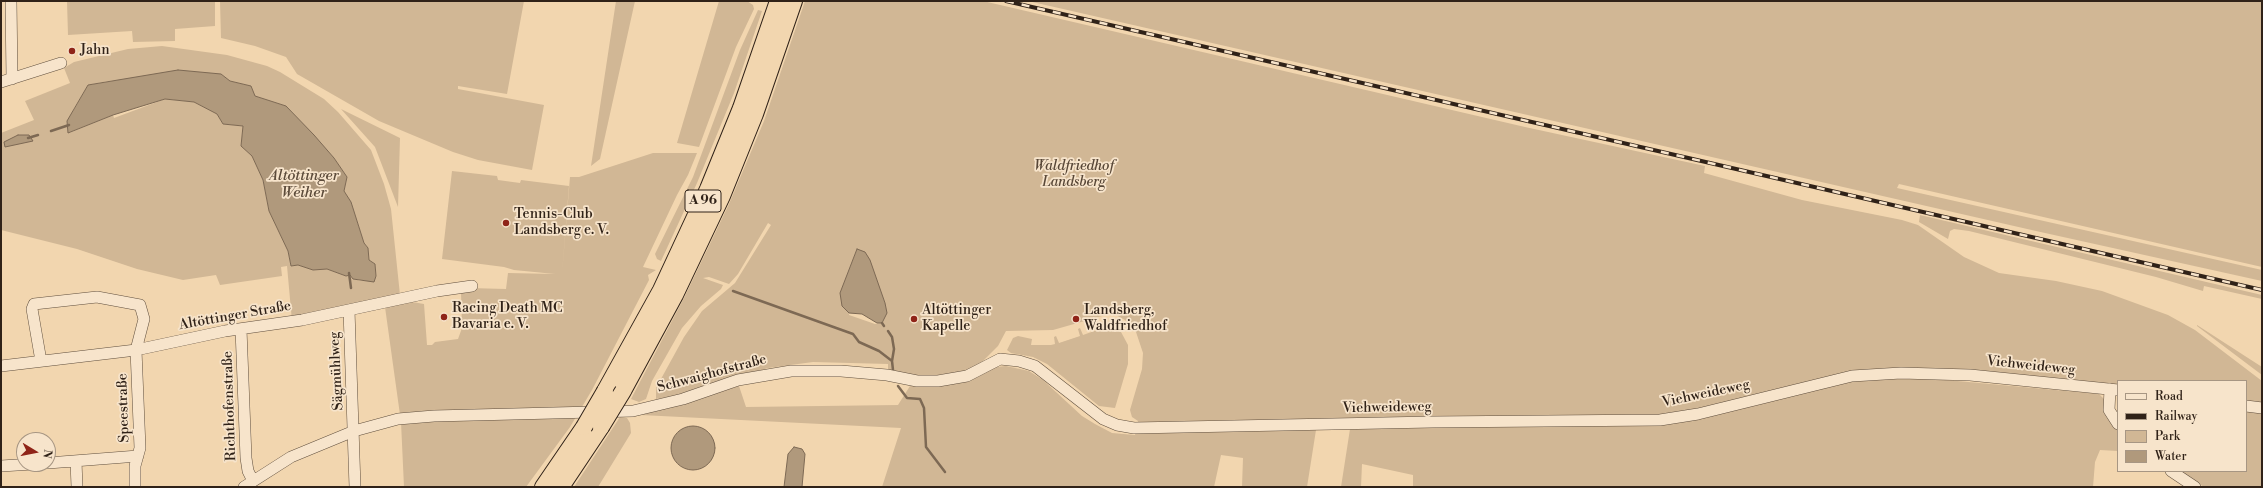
<!DOCTYPE html>
<meta charset="utf-8">
<style>
body{margin:0}
#map{position:relative;width:2263px;height:488px;overflow:hidden;background:#f2d6af;font-family:"Libre Bodoni",serif}
canvas{display:block}
.frame{position:absolute;inset:0;border:2px solid #302218;pointer-events:none}
.legend{position:absolute;left:2117px;top:380px;width:130px;height:92px;box-sizing:border-box;background:#f7e4cb;border:1px solid #a79683;margin:0;padding:5px 7px;list-style:none;font-size:12px;color:#302218}
.legend li{display:flex;align-items:center;gap:8px;height:20px}
.legend b{width:20px;border:1px solid #a79683}
.north{position:absolute;left:16px;top:432px;width:40px;height:40px;box-sizing:border-box;background:#f7e4cb;border:1px solid #a79683;border-radius:50%;rotate:100deg;font-size:11px;font-weight:700;line-height:16px;text-align:center;color:#302218}
.north::after{content:'';display:block;margin:auto;width:14px;height:18px;background:#8f2418;clip-path:polygon(50% 0,100% 100%,50% 72%,0 100%)}
</style>
<div id="map">
<canvas width="2263" height="488"></canvas>
<div class="frame"></div>
<ul class="legend">
<li><b style="height:5px;background:#f7e4cb"></b>Road</li>
<li><b style="height:5px;background:#302218"></b>Railway</li>
<li><b style="height:11px;background:#d1b795"></b>Park</li>
<li><b style="height:11px;background:#b0997c"></b>Water</li>
</ul>
<div class="north">N</div>
</div>
<script>
const ctx = document.querySelector('canvas').getContext('2d');
ctx.lineJoin = 'round';
function fill(path, color) {
  ctx.fillStyle = color;
  ctx.fill(path, 'evenodd');
}
function toPath(rows) {
  const path = new Path2D();
  for (const r of rows) {
    if (r.length === 3) {
      path.moveTo(r[0] + r[2], r[1]);
      path.arc(r[0], r[1], r[2], 0, 2 * Math.PI);
      continue;
    }
    path.moveTo(r[0], r[1]);
    for (let i = 2; i < r.length; i += 2) path.lineTo(r[i], r[i + 1]);
  }
  return path;
}
function trace(path, color, width, dash) {
  ctx.strokeStyle = color;
  ctx.lineWidth = width;
  ctx.lineCap = dash ? 'butt' : 'round';
  ctx.setLineDash(dash || []);
  ctx.stroke(path);
}
function drawText(font, color, halo, rows, align = 'center') {
  ctx.font = font + ' "Libre Bodoni",serif';
  ctx.lineWidth = 3.5;
  ctx.setLineDash([]);
  ctx.textBaseline = 'middle';
  ctx.strokeStyle = halo;
  ctx.fillStyle = color;
  for (const [text, x, y, turn = 0] of rows) {
    ctx.save();
    ctx.translate(x, y);
    ctx.rotate((+turn || 0) * Math.PI / 180);
    ctx.textAlign = isNaN(turn) ? turn : align;
    if (halo) ctx.strokeText(text, 0, 0);
    ctx.fillText(text, 0, 0);
    ctx.restore();
  }
}
fill(toPath([
 [67,1,215,1,215,26,175,29,175,41,133,42,132,31,68,35],
 [220,1,524,1,507,94,458,86,458,89,544,105,532,170,478,160,453,152,379,121,297,74,286,57,255,46,221,38],
 [616,1,635,1,600,159,591,166],
 [719,1,747,1,753,5,754,9,736,47,699,147,677,143],
 [805,1,983,1,1525,127,1705,166,1704,173,1802,200,1902,220,1918,225,1964,257,1999,273,2056,281,2102,291,2168,315,2195,330,2262,381,2262,404,2246,401,2246,381,2118,381,2118,385,1903,376,2099,394,2105,400,2115,427,2118,430,2118,451,2100,450,2095,462,2093,487,1413,487,1413,475,1362,464,1361,487,1341,487,1350,429,1316,430,1307,487,1242,487,1243,458,1221,455,1214,487,882,487,901,428,641,415,739,386,746,407,898,405,910,386,937,387,969,379,995,367,1006,366,1029,371,1043,380,1082,416,1095,424,1112,433,1135,435,1138,421,1132,417,1130,410,1142,369,1143,353,1136,332,1125,320,1112,313,1111,307,1109,308,1109,314,1053,330,1006,331,998,346,982,362,969,370,950,374,913,377,888,371,888,364,813,362,768,368,681,395,656,399,656,388,684,337,702,311,735,283,771,225,768,223,738,274,729,284,709,277,703,278,723,285,721,289,701,306,682,328,652,381,646,399,639,402,631,399,684,298,729,204,764,121],
 [857,249,885,303,882,323,875,324,849,315,849,313,842,306,850,268],
 [1028,1,2262,1,2262,267,1899,184,1897,188,2262,270,2262,281,2036,231],
 [758,10,762,11,734,93,697,183,661,261,657,259,655,254,693,177,740,50],
 [162,46,227,55,267,66,280,72,324,99,338,112,371,150,384,184,391,209,400,295,292,321,287,266,281,267,282,276,220,285,216,275,183,280,137,269,77,249,1,230,1,133,34,120,25,101,70,83,64,68,74,62,128,49],
 [221,74,230,81,251,86,254,96,286,106,334,158,347,177,344,191,351,203,364,243,368,248,369,260,375,264,376,276,362,281,353,279,350,275,346,276,327,269,313,270,298,265,291,266,288,251,269,211,263,180,252,156,241,146,243,126,223,124,217,114,194,102,165,99,114,118,113,115,69,133,73,110,88,85,109,81],
 [341,109,400,138,398,207,375,147],
 [653,153,697,153,688,175,677,195,643,267,656,270,648,275,649,280,592,390,570,427,526,487,404,487,401,422,385,307,412,302,424,304,427,345,432,345,435,342,458,339,462,328,461,292,469,288,506,289,508,273,555,274,514,270,504,267,442,259,452,171,497,176,498,180,520,183,521,180,569,186,562,274,570,177,579,177],
 [1920,215,2262,295,2262,299,2204,286,2203,291,2156,277,1969,231,1954,229,1950,231,1948,239,1919,222],
 [1096,323,1106,323,1115,327,1121,332,1128,345,1128,364,1115,408,1099,406,1047,364,1033,357,1011,353,1007,350,1013,338,1018,336,1032,339,1031,345,1051,345,1055,344,1054,337,1056,336,1059,343,1080,336,1078,329,1080,328,1083,335,1097,330],
 [2197,325,2262,367,2262,375,2197,326],
 [2246,411,2262,413,2262,487,2204,487,2179,471,2246,471],
 [620,417,627,418,630,423,631,433,598,487,574,487]
]), '#d1b795');
const water = toPath([
 [178,70,221,74,230,81,251,86,255,96,286,106,314,135,334,158,347,177,344,191,351,202,364,243,368,248,369,260,375,264,376,276,374,282,353,279,350,275,346,276,327,269,313,270,298,265,291,266,288,251,269,211,263,180,252,156,241,146,243,126,223,124,217,114,194,102,165,99,113,115,68,133,67,121,88,85,178,70],
 [18,135,29,135,33,141,5,147,4,142,18,135],
 [857,249,865,252,870,260,885,303,887,313,882,323,877,323,862,314,849,313,842,306,840,293,857,249],
 [693,448,22],
 [794,447,802,449,805,454,802,487,784,487,788,454,794,447]
]);
fill(water, '#b0997c');
trace(water, '#7d6954', 1);
trace(toPath([
 [51,131,69,125],
 [28,138,38,135],
 [349,273,351,288],
 [733,291,853,334,859,342,879,351,892,361,893,370],
 [882,323,884,326],
 [888,331,892,337,894,349,892,361],
 [898,386,907,398,920,399,924,408,926,447,945,472]
]), '#7d6954', 2.5);
const minor = toPath([
 [11,1,12,79],
 [1,82,61,63],
 [349,310,355,487],
 [241,329,246,458,248,471,253,481],
 [41,361,32,309,34,304,97,297,140,305,144,319,136,350,140,448,135,466,135,487],
 [1,366,136,350,225,331,302,320,437,291,472,286],
 [2110,389,2109,410,2118,424],
 [2246,406,2262,408],
 [76,461,77,487],
 [48,463,138,456],
 [1,466,33,464],
 [2171,471,2195,487],
 [244,487,291,457,354,431,398,419,434,416,633,411,683,399,738,380,791,371,841,371,887,375,917,381,938,381,967,376,1000,359,1019,361,1035,366,1103,419,1117,425,1134,428,1432,422,1660,420,1698,414,1852,376,1901,373,1970,375,2118,390]
]);
const highway = toPath([
 [605,391,661,290,708,189,741,108,778,1],
 [623,391,675,295,722,196,755,114,794,1],
 [543,487,584,427],
 [561,487,601,427]
]);
trace(minor, '#604f3e', 12);
trace(highway, '#302218', 18);
trace(minor, '#f7e4cb', 11);
trace(highway, '#f2d6af', 16);
const rail = toPath([
 [1006,1,2262,290]
]);
trace(rail, '#302218', 4);
trace(rail, '#f7e4cb', 2.5, [8]);
const highwayBridge = toPath([
 [584,427,605,391],
 [601,427,623,391]
]);
trace(highwayBridge, '#302218', 18, []);
trace(highwayBridge, '#f2d6af', 16);
for (const [x, y, r, color] of [
 [72,51,4,"#8f2418"],
 [506,223,4,"#8f2418"],
 [444,317,4,"#8f2418"],
 [914,319,4,"#8f2418"],
 [1076,319,4,"#8f2418"]
]) {
  const dot = new Path2D();
  dot.arc(x, y, r, 0, 2 * Math.PI);
  ctx.fillStyle = color;
  ctx.fill(dot);
  trace(dot, '#f7e4cb', 1.5);
}
for (const [x, y, w] of [
 [703,201,36]
]) {
  const box = new Path2D();
  box.roundRect(x - w / 2, y - 11, w, 22, 3);
  ctx.fillStyle = '#f7e4cb';
  ctx.fill(box);
  trace(box, '#302218', 1);
}
drawText('bold 13px', '#302218', null, [
 ["A 96",703,201]
]);
drawText('14px', '#302218', '#f7e4cb', [
 ["Jahn",80,51],
 ["Tennis-Club",514,215],
 ["Landsberg e. V.",514,231],
 ["Racing Death MC",452,309],
 ["Bavaria e. V.",452,325],
 ["Altöttinger",922,311],
 ["Kapelle",922,327],
 ["Landsberg,",1084,311],
 ["Waldfriedhof",1084,327]
], 'left');
drawText('italic 14px', '#584737', '#f7e4cb', [
 ["Waldfriedhof",1074,167],
 ["Landsberg",1074,183]
]);
drawText('14px', '#302218', '#f7e4cb', [
 ["Altöttinger Straße",235,316,-10],
 ["Viehweideweg",2031,366,6],
 ["Sägmühlweg",337,371,-93],
 ["Schwaighofstraße",712,374,-15],
 ["Viehweideweg",1706,394,-12],
 ["Richthofenstraße",230,406,-92],
 ["Speestraße",124,408,-92],
 ["Viehweideweg",1387,408,-1]
]);
drawText('italic 15px', '#5d4c3b', '#f7e4cb', [
 ["Altöttinger",304,176],
 ["Weiher",304,193]
]);
</script>
